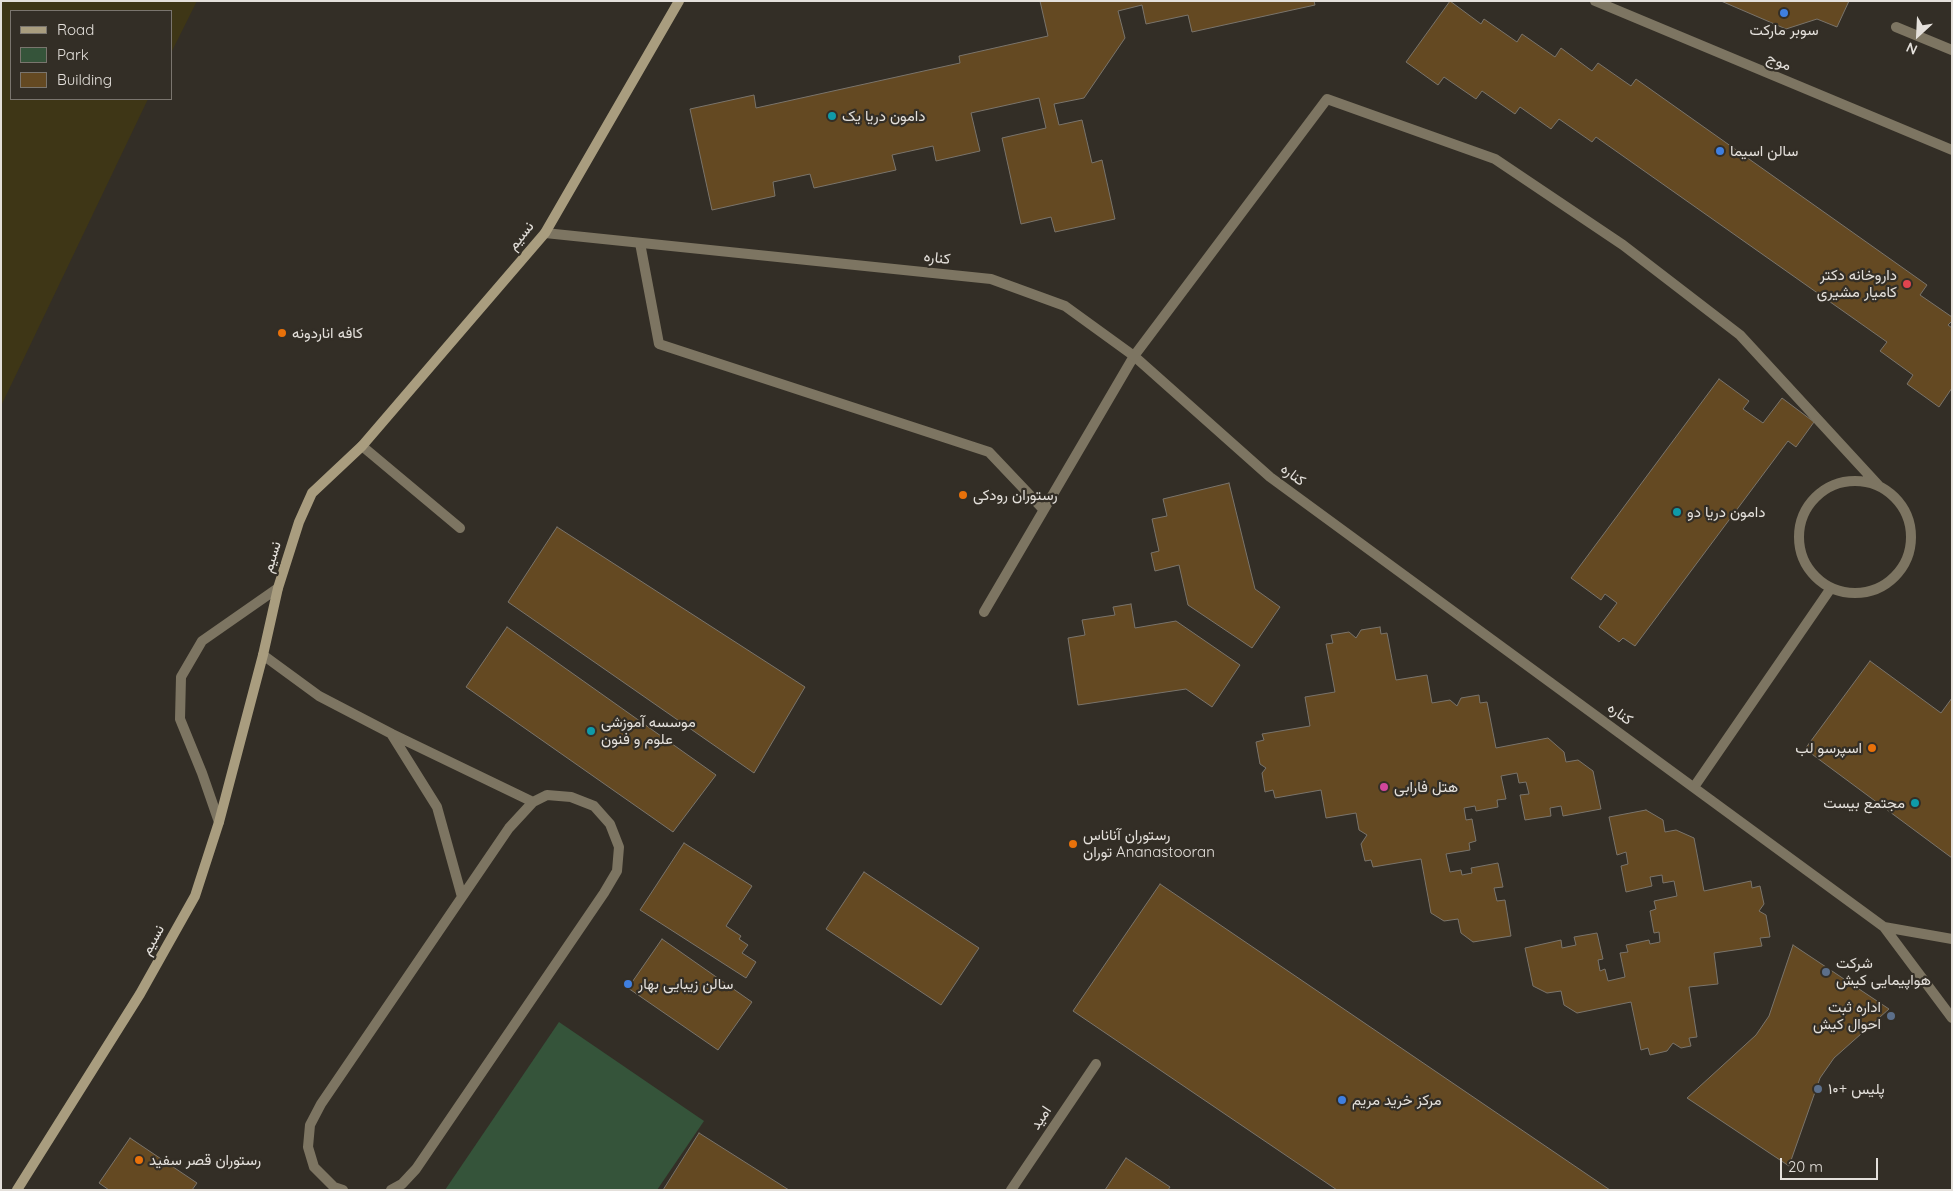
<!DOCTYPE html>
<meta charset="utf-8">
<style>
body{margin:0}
#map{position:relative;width:1953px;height:1191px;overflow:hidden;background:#332e26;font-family:Quicksand,sans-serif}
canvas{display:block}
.frame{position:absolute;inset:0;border:2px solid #e4e0db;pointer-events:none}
.legend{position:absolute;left:10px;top:10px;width:162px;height:90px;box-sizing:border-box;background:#332e26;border:1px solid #7a756e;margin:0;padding:6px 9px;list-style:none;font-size:15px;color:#e4e0db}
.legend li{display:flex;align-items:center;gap:10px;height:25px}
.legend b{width:25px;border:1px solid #7a756e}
.north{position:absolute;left:1893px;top:10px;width:50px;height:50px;-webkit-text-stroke:4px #332e26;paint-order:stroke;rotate:205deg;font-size:14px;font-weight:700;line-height:20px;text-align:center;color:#e4e0db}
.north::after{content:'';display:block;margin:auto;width:18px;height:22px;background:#e4e0db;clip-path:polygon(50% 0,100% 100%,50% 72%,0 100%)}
.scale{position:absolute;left:1780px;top:1158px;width:98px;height:22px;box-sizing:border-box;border:2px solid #e4e0db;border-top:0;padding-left:6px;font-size:15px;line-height:18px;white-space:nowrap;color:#e4e0db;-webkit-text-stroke:4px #332e26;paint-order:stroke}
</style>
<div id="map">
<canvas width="1953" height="1191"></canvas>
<div class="frame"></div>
<ul class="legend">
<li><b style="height:6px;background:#a99d7f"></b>Road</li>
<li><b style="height:14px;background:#35543a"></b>Park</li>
<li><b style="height:14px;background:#644922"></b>Building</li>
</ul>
<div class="north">N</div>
<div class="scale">20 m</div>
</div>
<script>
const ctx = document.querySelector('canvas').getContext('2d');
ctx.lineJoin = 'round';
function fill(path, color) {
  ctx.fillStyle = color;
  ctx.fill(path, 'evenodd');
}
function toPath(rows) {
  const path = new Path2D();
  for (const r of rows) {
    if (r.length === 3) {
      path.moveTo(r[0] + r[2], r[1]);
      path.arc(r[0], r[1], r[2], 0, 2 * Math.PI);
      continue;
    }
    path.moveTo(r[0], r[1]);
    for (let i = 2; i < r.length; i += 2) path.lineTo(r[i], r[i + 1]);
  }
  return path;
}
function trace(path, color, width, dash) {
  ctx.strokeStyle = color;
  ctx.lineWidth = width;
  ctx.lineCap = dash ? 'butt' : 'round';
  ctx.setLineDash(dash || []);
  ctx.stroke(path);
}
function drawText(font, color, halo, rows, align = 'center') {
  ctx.font = font + ' Quicksand,Vazirmatn,sans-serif';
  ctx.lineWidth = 4.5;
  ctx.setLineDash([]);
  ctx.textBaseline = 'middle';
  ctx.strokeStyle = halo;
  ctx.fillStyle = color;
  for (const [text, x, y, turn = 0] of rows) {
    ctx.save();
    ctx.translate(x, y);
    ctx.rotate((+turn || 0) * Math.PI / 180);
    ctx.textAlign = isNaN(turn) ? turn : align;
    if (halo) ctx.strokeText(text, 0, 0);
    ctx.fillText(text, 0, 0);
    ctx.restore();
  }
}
fill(toPath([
 [559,1022,704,1121,657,1190,445,1190]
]), '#35543a');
fill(toPath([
 [1,1,197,1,171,53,171,11,11,11,11,99,148,99,1,406]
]), '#3e3616');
const building = toPath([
 [1040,1,1314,1,1315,5,1192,32,1188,15,1146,24,1142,5,1118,11,1125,38,1084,98,1054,104,1059,125,1082,120,1092,163,1102,160,1115,219,1055,232,1051,217,1021,224,1002,138,1046,128,1039,98,971,113,980,151,936,161,933,146,892,155,896,170,814,188,810,174,773,182,775,196,712,210,690,109,754,95,756,108,960,63,959,56,1048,36,1040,1],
 [1450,1,1481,24,1484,19,1517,42,1522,34,1555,57,1561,48,1592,71,1598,63,1631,86,1636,79,1927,285,1920,295,1952,317,1952,321,1948,325,1952,328,1952,388,1939,407,1907,384,1913,375,1880,351,1887,342,1596,137,1592,142,1559,119,1551,129,1520,107,1515,114,1482,91,1476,99,1444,77,1438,85,1406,62,1450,1],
 [1721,1,1849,1,1837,27,1817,19,1786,29,1721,1],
 [1719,379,1749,401,1743,409,1763,423,1782,398,1814,422,1796,447,1788,441,1635,646,1623,638,1619,642,1599,627,1617,603,1605,594,1601,600,1571,578,1719,379],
 [1229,483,1255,589,1280,607,1252,648,1188,605,1179,565,1155,571,1151,553,1159,551,1152,519,1167,516,1163,499,1229,483],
 [557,527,805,687,754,773,508,602,557,527],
 [1131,604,1135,628,1176,621,1240,665,1212,707,1186,689,1078,705,1068,638,1085,635,1082,620,1115,615,1113,607,1131,604],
 [507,627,716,775,673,832,466,687,507,627],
 [1380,627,1381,634,1387,633,1396,680,1427,675,1432,703,1450,700,1457,706,1461,698,1479,695,1480,703,1487,702,1496,748,1548,738,1564,752,1566,762,1578,760,1593,771,1601,809,1563,816,1561,806,1550,808,1551,816,1525,820,1520,795,1529,794,1526,782,1519,783,1517,773,1501,776,1506,799,1497,800,1498,807,1476,811,1475,806,1464,808,1466,820,1472,819,1476,841,1469,843,1470,850,1446,854,1450,872,1461,870,1462,875,1472,873,1471,868,1498,863,1503,887,1494,888,1497,901,1505,900,1511,936,1473,942,1461,933,1458,919,1444,921,1431,913,1421,859,1373,867,1371,860,1365,861,1361,844,1367,835,1359,830,1356,813,1326,818,1321,790,1275,798,1273,790,1265,792,1262,773,1266,768,1260,764,1256,742,1264,740,1262,734,1310,726,1305,697,1335,692,1326,644,1333,643,1331,635,1349,632,1356,638,1361,630,1380,627],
 [1870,661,1941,713,1952,698,1952,858,1805,749,1870,661],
 [1646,810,1663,820,1665,832,1676,830,1694,838,1704,891,1751,881,1752,888,1760,886,1764,904,1759,911,1766,915,1770,937,1760,938,1762,946,1714,953,1718,984,1689,987,1697,1037,1689,1038,1691,1046,1681,1048,1673,1043,1667,1051,1650,1055,1648,1048,1641,1050,1631,1002,1577,1013,1564,1005,1561,991,1547,993,1533,986,1525,948,1561,940,1562,948,1576,945,1574,937,1597,933,1603,959,1598,960,1600,971,1605,969,1608,981,1625,977,1620,953,1628,952,1626,945,1649,940,1650,944,1660,942,1659,932,1654,933,1650,911,1656,909,1654,901,1677,896,1674,881,1663,883,1662,875,1650,877,1652,886,1626,892,1621,866,1628,864,1626,852,1617,855,1609,817,1646,810],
 [684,843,752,886,726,926,741,936,739,939,748,945,742,953,756,962,746,978,640,910,684,843],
 [864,872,979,948,941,1005,826,929,864,872],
 [1160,884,1610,1190,1337,1190,1073,1011,1160,884],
 [662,939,752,1002,718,1050,628,988,662,939],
 [1793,945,1889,1009,1834,1058,1820,1078,1789,1166,1687,1098,1756,1035,1769,1016,1793,945],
 [699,1133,789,1190,663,1190,699,1133],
 [130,1138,197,1183,192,1190,109,1190,99,1183,130,1138],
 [1126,1158,1170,1187,1168,1190,1105,1190,1126,1158]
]);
fill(building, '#644922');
trace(building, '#7a746b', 1);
trace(toPath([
 [1896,27,1952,50],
 [640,243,659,344,989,452,1043,509],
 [362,446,460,528],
 [984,612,1134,356]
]), '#7d7562', 10);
trace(toPath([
 [1595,1,1952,150],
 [545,233,991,279,1065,306,1134,356,1270,477,1884,927,1952,939],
 [1134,356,1327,99,1495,159,1623,245,1740,335,1879,486],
 [1855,537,56],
 [263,655,319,696,392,734,533,802],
 [392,735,437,807,462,897],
 [1694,787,1831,588],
 [219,822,202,773,180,719,181,677,202,641,278,588],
 [1884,927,1952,1018],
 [343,1190,334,1187,314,1167,308,1147,310,1125,321,1104,509,828,533,802,547,795,571,797,594,806,610,824,619,847,617,871,604,893,416,1169,402,1184,391,1190],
 [1011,1190,1096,1064]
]), '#7d7562', 10);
trace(toPath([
 [17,1190,140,994,195,896,219,822,263,655,278,588,299,522,312,493,362,446,545,233,679,1]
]), '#a99d7f', 10);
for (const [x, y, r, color] of [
 [1784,13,5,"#3f7fe0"],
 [832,116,5,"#0f9aa8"],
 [1720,151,5,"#3f7fe0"],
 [1907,284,5,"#e0444e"],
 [282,333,5,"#e8710a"],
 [963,495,5,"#e8710a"],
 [1677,512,5,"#0f9aa8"],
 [591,731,5,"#0f9aa8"],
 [1872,748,5,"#e8710a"],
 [1384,787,5,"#d1479c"],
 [1915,803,5,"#0f9aa8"],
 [1073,844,5,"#e8710a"],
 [1826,972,5,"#5c6f8a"],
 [628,984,5,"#3f7fe0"],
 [1891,1016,5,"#5c6f8a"],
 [1818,1089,5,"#5c6f8a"],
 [1342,1100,5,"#3f7fe0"],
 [139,1160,5,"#e8710a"]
]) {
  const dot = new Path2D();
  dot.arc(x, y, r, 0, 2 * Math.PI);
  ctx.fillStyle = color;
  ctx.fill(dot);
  trace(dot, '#332e26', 2);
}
drawText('15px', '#e4e0db', '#332e26', [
 ["سوبر ماركت",1784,30,"center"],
 ["دامون دریا یک",842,116],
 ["سالن اسیما",1730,151],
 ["داروخانه دکتر",1897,275,"right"],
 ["کامیار مشیری",1897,292,"right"],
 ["کافه اناردونه",292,333],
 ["رستوران رودکی",973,495],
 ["دامون دریا دو",1687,512],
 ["موسسه آموزشی",601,722],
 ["علوم و فنون",601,739],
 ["اسپرسو لب",1862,748,"right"],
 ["هتل فارابی",1394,787],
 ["مجتمع بیست",1905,803,"right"],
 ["رستوران آناناس",1083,835],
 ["توران Ananastooran",1083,852],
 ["شرکت",1836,963],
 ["هواپیمایی کیش",1836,980],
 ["سالن زیبایی بهار",638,984],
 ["اداره ثبت",1881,1007,"right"],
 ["احوال کیش",1881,1024,"right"],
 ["پلیس +۱۰",1828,1089],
 ["مرکز خرید مریم",1352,1100],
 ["رستوران قصر سفید",149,1160]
], 'left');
drawText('15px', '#e4e0db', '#332e26', [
 ["موج",1779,62,23],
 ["نسیم",521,236,-51],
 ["کناره",937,258,6],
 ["کناره",1293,475,37],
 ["نسیم",272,557,-73],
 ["کناره",1620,714,36],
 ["نسیم",153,940,-61],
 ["امید",1041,1118,-56]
]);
</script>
